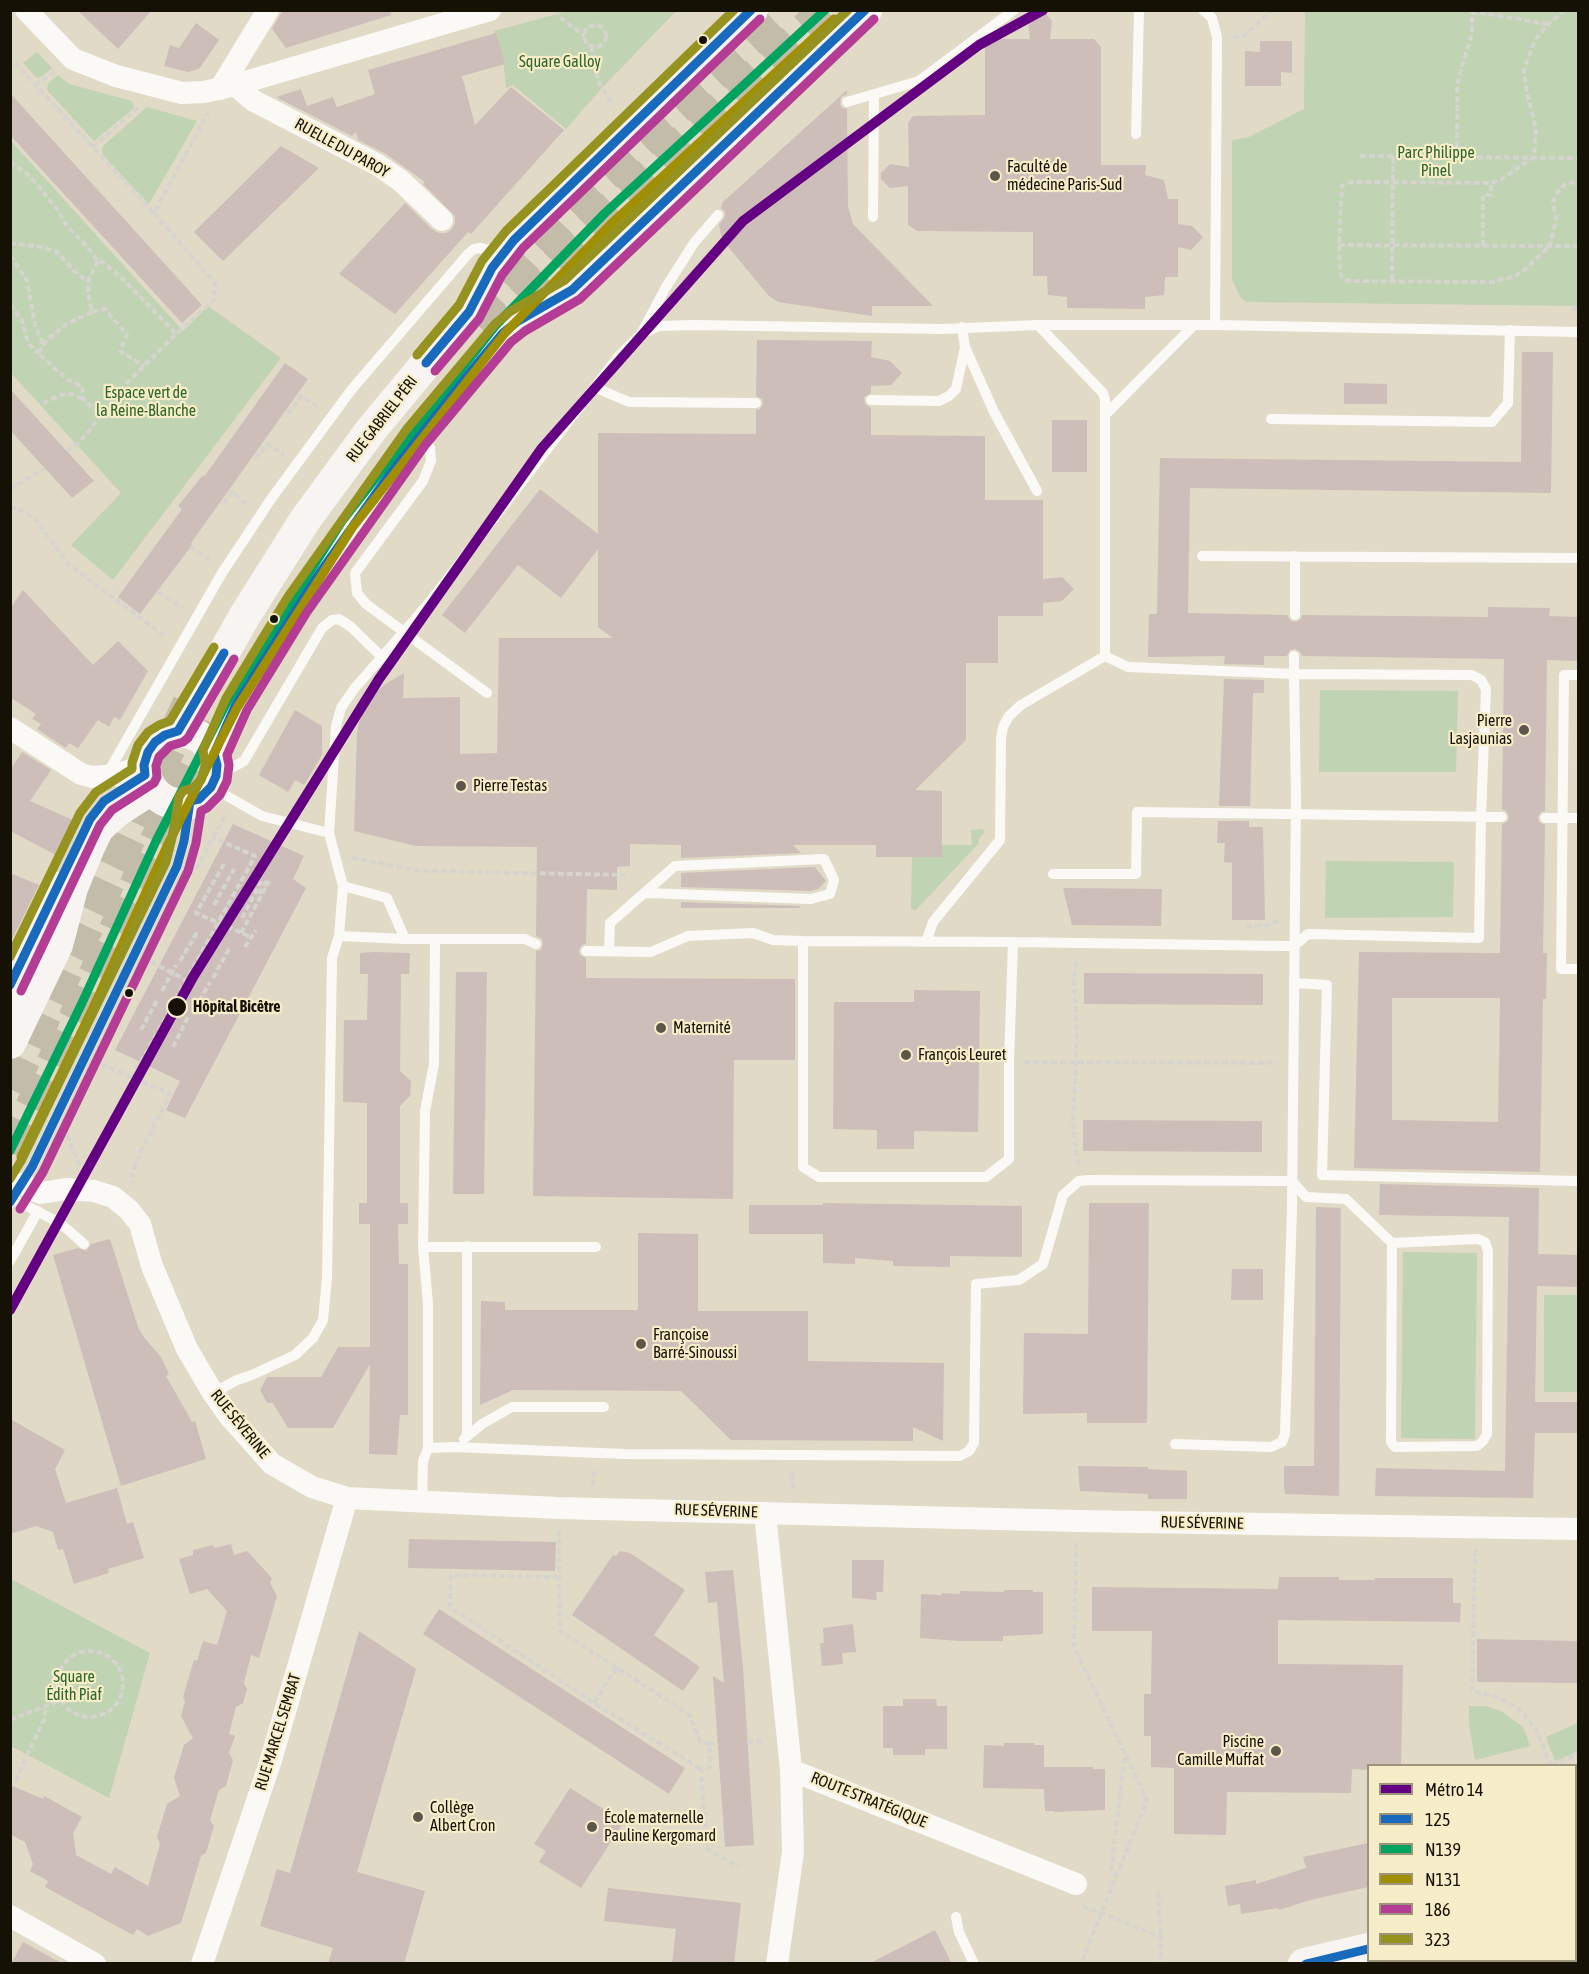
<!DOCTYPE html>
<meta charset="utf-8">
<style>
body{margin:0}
#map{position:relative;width:1589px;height:1974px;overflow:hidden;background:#e0dac6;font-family:"Asap Condensed",sans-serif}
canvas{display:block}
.frame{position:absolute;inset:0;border:12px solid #151105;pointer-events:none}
.legend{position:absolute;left:1367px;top:1764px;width:210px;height:198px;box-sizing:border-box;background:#f8edc9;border:2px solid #9d957b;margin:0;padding:8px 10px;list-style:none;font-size:18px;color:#151105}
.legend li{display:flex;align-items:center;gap:12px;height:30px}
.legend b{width:30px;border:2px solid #9d957b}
</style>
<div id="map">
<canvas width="1589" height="1974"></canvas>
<div class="frame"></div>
<ul class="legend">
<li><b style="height:8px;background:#640082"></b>Métro 14</li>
<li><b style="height:8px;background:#186abd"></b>125</li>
<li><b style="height:8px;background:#01a361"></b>N139</li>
<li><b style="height:8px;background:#a18f02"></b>N131</li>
<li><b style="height:8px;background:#b43c95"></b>186</li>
<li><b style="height:8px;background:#96921f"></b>323</li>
</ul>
</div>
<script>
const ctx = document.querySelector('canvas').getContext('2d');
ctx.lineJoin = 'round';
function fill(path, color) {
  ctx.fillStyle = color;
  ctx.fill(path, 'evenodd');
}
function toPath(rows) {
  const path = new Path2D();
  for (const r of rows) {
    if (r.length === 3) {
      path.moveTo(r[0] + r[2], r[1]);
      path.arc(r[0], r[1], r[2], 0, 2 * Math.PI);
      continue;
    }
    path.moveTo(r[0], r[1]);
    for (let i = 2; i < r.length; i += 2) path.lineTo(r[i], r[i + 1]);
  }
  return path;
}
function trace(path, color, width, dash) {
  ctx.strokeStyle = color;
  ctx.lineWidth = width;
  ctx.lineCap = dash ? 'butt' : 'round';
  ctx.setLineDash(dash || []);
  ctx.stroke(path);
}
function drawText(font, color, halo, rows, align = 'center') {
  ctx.font = font + ' "Asap Condensed",sans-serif';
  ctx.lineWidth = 4.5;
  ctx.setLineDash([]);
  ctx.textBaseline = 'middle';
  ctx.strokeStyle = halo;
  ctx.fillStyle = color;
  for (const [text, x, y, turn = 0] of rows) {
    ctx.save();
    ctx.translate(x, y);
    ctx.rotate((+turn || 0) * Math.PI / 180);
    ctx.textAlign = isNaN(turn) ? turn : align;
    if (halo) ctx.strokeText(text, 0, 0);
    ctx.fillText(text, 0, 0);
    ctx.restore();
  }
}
fill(toPath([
 [568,11,676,11,601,89,566,129,513,85,506,88,504,67,494,31],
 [1305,11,1578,11,1578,306,1246,302,1240,297,1232,279,1232,140,1249,137,1304,109],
 [37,52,52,68,41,77,37,78,23,63],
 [58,75,69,84,132,101,134,108,94,141,47,90,48,83],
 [147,107,197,121,149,204,103,155,102,150,103,146],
 [11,141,183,331,208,306,281,358,113,580,71,545,121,493,11,373],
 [1320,690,1458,691,1456,772,1319,772],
 [983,829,984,833,978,840,979,843,915,911,911,908,912,857,941,857,942,845,972,845,971,830],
 [1326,861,1454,862,1453,917,1325,918],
 [1403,1252,1477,1253,1475,1439,1401,1438],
 [1544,1295,1578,1295,1578,1392,1544,1392],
 [11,1579,150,1653,109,1798,11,1746],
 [1469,1706,1485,1706,1501,1711,1523,1727,1530,1746,1475,1760,1469,1724],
 [1578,1723,1578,1751,1555,1761,1546,1737]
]), '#c0d3b2');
fill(toPath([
 [77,10,152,10,118,49],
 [283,10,390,10,391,15,286,48,272,29],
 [1039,10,1043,10,1052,21,1050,39,1094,39,1101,47,1101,165,1146,165,1145,175,1164,180,1168,199,1178,199,1178,224,1192,226,1203,237,1191,250,1178,247,1178,277,1165,277,1164,295,1145,297,1145,309,1067,308,1067,297,1048,295,1047,276,1033,276,1033,232,917,231,908,225,908,186,890,188,881,179,881,173,890,164,909,167,908,123,913,116,985,115,985,46,993,39,1030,39,1028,20],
 [196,23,219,40,199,69,188,72,164,66,170,45,179,48],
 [496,33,505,64,462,76,475,125,511,87,564,130,471,234,468,232,395,314,339,274,405,203,433,230,439,233,446,233,452,229,455,223,455,216,423,184,425,182,386,154,358,140,356,132,352,136,276,97,301,89,307,106,333,97,337,107,375,94,368,70],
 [1260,41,1292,41,1292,73,1281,72,1281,86,1245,86,1245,51,1260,52],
 [847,90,847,94,841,97,840,104,842,108,847,109,848,207,853,224,933,306,872,306,872,316,778,302,768,295,725,243,721,235,719,225,725,216,725,212,721,208,723,202],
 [10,93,202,305,182,323,10,135],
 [281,146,319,168,223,261,194,232],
 [757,340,872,341,871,357,890,361,902,373,891,385,871,386,871,393,864,397,865,404,871,408,871,435,985,436,985,500,1043,500,1043,579,1062,577,1074,589,1062,601,1043,603,1043,616,998,616,998,663,966,663,966,740,915,790,942,791,942,857,876,857,876,845,793,845,801,853,681,858,681,845,630,844,630,866,617,867,617,890,587,889,586,944,582,945,579,950,580,955,586,958,586,978,795,979,795,1060,734,1060,733,1199,533,1196,536,951,541,950,543,944,542,939,536,936,537,847,416,846,354,831,357,734,359,722,369,701,374,694,384,685,404,673,403,698,460,697,460,754,497,753,499,638,613,638,598,627,598,549,561,598,518,565,465,633,442,615,540,489,598,534,598,433,756,434,756,410,760,409,763,404,762,399,756,396],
 [1522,352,1553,352,1551,493,1190,488,1188,613,1287,615,1291,621,1296,622,1301,619,1302,615,1488,617,1488,607,1550,608,1549,616,1578,617,1578,661,1547,660,1545,811,1541,812,1538,817,1539,822,1545,825,1543,953,1547,953,1546,999,1543,999,1540,1172,1354,1168,1359,952,1500,953,1502,824,1508,821,1509,817,1506,811,1502,809,1504,659,1302,656,1300,652,1295,649,1290,650,1287,656,1264,656,1264,665,1224,664,1225,656,1148,657,1149,614,1157,614,1160,458,1521,462],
 [1392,998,1500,998,1498,1122,1392,1120],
 [285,363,308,379,191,543,192,545,140,614,118,597,182,509,178,506,203,475,204,477],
 [1344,383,1387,384,1387,404,1344,404],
 [10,389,94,481,72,498,10,430],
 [1052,420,1087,420,1087,472,1052,472],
 [23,590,93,665,118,641,148,671,120,720,114,717,109,727,98,720,78,748,69,743,66,748,37,729,41,724,32,719,36,714,10,697,10,609],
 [1224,679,1264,680,1264,693,1253,693,1250,806,1219,806],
 [295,710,322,726,322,755,304,785,295,780,288,792,259,775],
 [22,752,51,770,30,801,73,820,56,855,10,831,10,770],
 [1218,821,1249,821,1249,827,1263,827,1265,920,1232,920,1232,863,1224,862,1225,843,1217,843],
 [233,824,304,856,293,879,306,888,185,1118,166,1110,180,1081,115,1050],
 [815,867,826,881,818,889,810,891,681,887,681,873],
 [10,873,39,885,10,943],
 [1063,888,1162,889,1161,926,1072,925],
 [681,902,801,906,799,908,681,908],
 [374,952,410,953,409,974,401,974,400,1071,411,1081,410,1096,400,1106,400,1203,408,1203,408,1224,398,1224,399,1264,408,1264,408,1415,400,1415,397,1455,369,1454,370,1364,333,1428,288,1428,273,1403,267,1403,260,1390,267,1377,321,1377,338,1347,370,1347,370,1224,359,1224,359,1203,367,1203,367,1103,343,1102,344,1020,367,1020,368,974,360,974,360,953],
 [456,972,487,972,484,1194,453,1194],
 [1084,973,1263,974,1263,1005,1084,1004],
 [914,990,980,991,978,1132,914,1131,914,1149,877,1149,877,1130,833,1129,834,1002,914,1002],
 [1083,1120,1262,1121,1262,1152,1083,1151],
 [1380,1184,1539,1188,1538,1254,1578,1255,1578,1287,1537,1286,1535,1402,1578,1402,1578,1433,1535,1433,1533,1498,1375,1496,1376,1468,1505,1471,1508,1278,1509,1217,1379,1215],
 [823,1203,1022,1206,1022,1257,950,1256,950,1267,893,1266,893,1261,855,1258,855,1264,823,1263,823,1234,749,1234,749,1205,823,1205],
 [1089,1203,1149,1203,1147,1423,1087,1423,1087,1413,1023,1414,1024,1333,1088,1334],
 [1316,1207,1341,1208,1339,1496,1285,1494,1284,1488,1284,1466,1314,1466],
 [638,1233,698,1234,698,1311,808,1311,808,1361,944,1363,943,1441,913,1427,913,1441,731,1440,681,1391,513,1390,480,1405,481,1301,505,1302,505,1310,638,1310],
 [110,1239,138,1327,143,1336,161,1357,169,1374,166,1376,192,1422,195,1421,206,1459,121,1486,53,1255,78,1248,86,1251,91,1244],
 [1232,1269,1263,1269,1263,1300,1231,1300],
 [10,1419,65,1450,55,1469,66,1503,117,1488,127,1524,133,1522,144,1558,108,1569,109,1573,74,1584,63,1549,58,1550,53,1532,36,1526,10,1534],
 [1078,1466,1148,1467,1148,1469,1187,1471,1187,1499,1148,1499,1148,1494,1080,1491],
 [409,1539,556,1542,555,1571,408,1568],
 [231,1544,234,1555,247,1551,272,1578,270,1583,277,1596,259,1658,251,1655,244,1683,247,1689,243,1703,236,1707,229,1734,235,1736,229,1753,233,1760,226,1786,219,1790,210,1820,214,1826,206,1853,201,1856,181,1923,148,1936,137,1929,133,1935,45,1887,48,1881,30,1871,33,1864,25,1842,10,1834,10,1785,43,1799,44,1796,82,1817,73,1833,76,1855,111,1874,115,1867,148,1886,160,1844,157,1837,167,1804,180,1796,174,1778,184,1745,193,1738,181,1716,185,1701,183,1697,194,1660,197,1661,203,1641,217,1645,227,1611,207,1589,190,1594,179,1559,193,1555,193,1550,213,1545,215,1548],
 [620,1551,630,1553,685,1590,654,1635,700,1667,683,1691,572,1615,613,1555,616,1556],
 [852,1560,884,1560,883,1592,876,1592,877,1600,852,1598],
 [733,1570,743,1667,754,1845,725,1847,713,1676,724,1683,717,1602,708,1603,705,1572],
 [1279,1577,1339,1577,1339,1580,1375,1580,1375,1578,1453,1578,1453,1603,1461,1603,1460,1622,1278,1620,1278,1664,1403,1665,1401,1766,1368,1766,1368,1770,1352,1769,1351,1793,1227,1792,1226,1835,1174,1834,1174,1768,1151,1767,1151,1736,1144,1736,1144,1694,1151,1694,1152,1631,1092,1631,1092,1587,1278,1589],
 [1004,1590,1033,1590,1033,1592,1043,1592,1043,1634,1003,1636,1003,1641,959,1641,920,1638,921,1594,942,1595,942,1593,960,1594,960,1591,1004,1592],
 [439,1609,685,1768,669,1794,423,1634],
 [853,1624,856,1652,842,1653,843,1664,822,1666,820,1643,824,1643,823,1628],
 [359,1631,416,1669,357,1872,425,1891,404,1964,328,1964,333,1948,260,1926,277,1869,290,1873],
 [1477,1639,1578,1641,1578,1683,1477,1682],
 [903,1699,936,1699,937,1706,947,1706,947,1749,925,1749,925,1755,893,1755,893,1748,883,1748,883,1706,903,1706],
 [1004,1743,1034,1743,1034,1745,1044,1745,1044,1767,1093,1767,1093,1769,1105,1769,1105,1810,1054,1812,1054,1811,1045,1811,1044,1789,983,1788,984,1745,1004,1746],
 [570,1788,624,1822,581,1888,539,1862,546,1851,534,1844],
 [1368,1843,1368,1887,1310,1900,1279,1910,1278,1908,1241,1914,1240,1904,1228,1906,1225,1886,1256,1880,1256,1884,1306,1868,1303,1857],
 [608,1888,741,1903,734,1964,672,1964,676,1929,604,1921],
 [935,1930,952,1964,868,1964],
 [23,1942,63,1964,11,1964]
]), '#cdbeba');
trace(toPath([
 [471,318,590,190,784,10],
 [488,335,605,213,826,10],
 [10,1089,130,837,189,703],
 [10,1152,82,1003,156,841,219,718]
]), '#c2bca9', 33, [33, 16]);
trace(toPath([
 [555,10,562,19,585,36],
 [1565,10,1548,24,1535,40,1524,70,1526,88,1536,129,1534,157,1502,179,1491,183,1354,182,1347,183,1342,186,1339,245,1340,272,1342,277,1348,281,1490,282,1513,277,1523,271,1550,246,1556,219,1553,202,1555,196,1564,185,1578,181],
 [595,36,11],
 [1233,37,1244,36,1269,13,1269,10],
 [592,46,593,64,600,84,613,105],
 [15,63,154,213],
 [35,85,55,72],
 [93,147,140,106],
 [1360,156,1578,158],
 [1457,156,1457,85,1464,59,1472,35,1472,13,1483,13,1547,24],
 [10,162,26,173,36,183,57,209,66,225,85,244,98,261,104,263,124,280,176,334],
 [10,243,41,247,57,252,75,272,88,282],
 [1339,245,1578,246],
 [1483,246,1483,195,1491,195,1491,183],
 [10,255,27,281,35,325,43,344],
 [98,261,89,279,88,293,92,312,105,309,127,335,120,351,144,366],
 [1392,280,1393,156],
 [10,304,22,320,28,343,38,353],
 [1573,311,1578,303],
 [92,312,65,325,47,340,38,353,69,381,82,386,83,399,101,415],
 [43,403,60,395,73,394,83,399],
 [287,411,290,412,301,396,319,408],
 [67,451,80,442,128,382,176,334,214,300,215,283,154,213,208,113],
 [255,456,257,457,267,444,284,455],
 [10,489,45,468],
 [223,501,225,502,232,492,248,505],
 [10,506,27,513,35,519,69,565,166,637],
 [190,547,212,561],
 [158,592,183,608],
 [352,858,422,871,625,875],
 [224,864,196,913,251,937],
 [196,869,225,815],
 [259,894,267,881],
 [214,905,234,869],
 [237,908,256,871],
 [242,918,262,880],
 [1246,926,1267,925,1279,921],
 [241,933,269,881],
 [245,947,256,930],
 [180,961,198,931],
 [151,962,186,980],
 [213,978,230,947],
 [162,991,176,965],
 [195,1009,210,982],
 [141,1030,157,1000],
 [173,1047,189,1015],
 [1024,1062,1277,1063],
 [101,1064,170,1094,140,1153,132,1174,133,1183],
 [132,1078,255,856,212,837],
 [67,1135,80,1167],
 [1078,1165,1073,1123,1077,1032,1074,980,1076,964,1080,959],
 [791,1474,792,1474,793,1491],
 [593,1486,594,1470],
 [559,1530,560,1631,690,1715,700,1742,709,1744,710,1767,701,1769,707,1849,739,1867],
 [1076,1543,1074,1647,1147,1800,1081,1964],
 [1475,1550,1472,1691,1497,1697,1515,1707,1524,1714,1536,1730,1551,1766],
 [559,1577,451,1575,450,1607,594,1703,701,1769],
 [90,1684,33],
 [594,1703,617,1667],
 [10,1720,61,1700],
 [747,1742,765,1741],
 [709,1744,718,1744],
 [1551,1765,1578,1754],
 [16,1781,27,1755,44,1720,46,1706],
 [1576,1828,1578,1835],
 [1576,1864,1578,1863],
 [1117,1878,1111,1870,1125,1753],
 [1158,1892,1161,1937],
 [1083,1906,1161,1937,1160,1964]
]), '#d6d4ce', 4, [6, 3]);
trace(toPath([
 [1203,10,1212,18,1217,37,1215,325],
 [847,102,919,81,1014,10],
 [1136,134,1139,10],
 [873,217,874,95],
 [1038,325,1103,393,1105,399,1105,656,1128,667,1294,674,1296,799,1292,1209,1285,1434,1282,1442,1271,1447,1175,1444],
 [962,327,965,347,994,412,1037,491],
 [641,334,666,287,694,243,718,215],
 [596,388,629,402,756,403],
 [871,400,939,401,949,396,956,389,965,347],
 [1106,414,1193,326],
 [1271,419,1492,422,1508,403,1510,330],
 [1202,556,1578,558],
 [1295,615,1295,556],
 [404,632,487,693],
 [401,639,404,632,366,604,357,593,355,573,423,481,431,461,430,448,417,438],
 [1578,675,1564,675,1561,969,1578,969],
 [106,776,222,573,271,499,352,389,468,254,474,249,480,248,500,251],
 [216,776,244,761,322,628,332,620,339,619,351,627,382,657,387,654],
 [211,787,262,816,329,833],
 [1545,818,1578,818],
 [1053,874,1136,874,1137,812,1502,817],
 [343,886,387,898,405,939,525,939,536,944],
 [339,936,405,939],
 [803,941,803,1167,819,1177,986,1177,1009,1159,1009,1062,1013,942],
 [926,942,933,922,1000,840,1001,739,1003,727,1009,716,1021,705,1105,656],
 [586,951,651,952,688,936,753,933,773,940,803,941,1013,942,1282,946,1294,946,1308,934,1479,938,1481,816,1486,689,1481,680,1472,675,1294,674,1294,656],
 [609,951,610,923,675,866,824,859,834,880,830,894,811,899,646,893],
 [1294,983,1327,985,1322,1175,1578,1181],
 [13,1199,60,1223,84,1244],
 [10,1203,32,1167,177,866,184,841,190,801],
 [423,1247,596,1247],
 [10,1261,38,1211],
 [213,1393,237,1380,252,1375,295,1355,313,1338,323,1320,327,1278,332,958,339,936,343,886,329,833,336,726,341,708,354,689,428,604,618,357,641,334,659,326,694,325,943,329,1038,325,1215,325,1578,332],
 [467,1436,467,1246],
 [464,1439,482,1424,512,1407,604,1407],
 [428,1448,428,1304,423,1247,425,1111,434,1064,435,940],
 [422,1502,423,1461,428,1448,454,1447,624,1454,960,1456,969,1451,974,1443,976,1284,1019,1280,1043,1264,1063,1195,1079,1181,1088,1180,1292,1181,1306,1197,1346,1199,1392,1243,1391,1442,1395,1447,1477,1446,1483,1441,1487,1434,1488,1251,1485,1242,1478,1239,1392,1243],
 [956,1917,959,1932,974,1964]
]), '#faf9f6', 10);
trace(toPath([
 [26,10,73,59,116,76,182,93,204,92,235,85,490,10],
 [235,85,254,101,378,165,401,181,442,220],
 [220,89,268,10],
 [10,728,81,774,92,777,117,775,144,765],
 [22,1184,41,1193,66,1189,94,1191,113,1197,129,1210,140,1224,152,1266,187,1349,213,1393,230,1417,272,1464,312,1487,347,1498,558,1508,1077,1521,1578,1529],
 [765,1513,791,1770,793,1852,777,1964],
 [791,1770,1076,1884],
 [10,1916,95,1964],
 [202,1964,271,1760,347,1498]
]), '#faf9f6', 22);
trace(toPath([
 [178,731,195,704,244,617,305,520,371,430,469,312,492,268,504,252,554,200,752,10],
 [181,768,36],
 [214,754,236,704,297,605,416,437,490,348,503,333,518,321,572,290,866,10],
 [10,986,57,888],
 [10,1043,57,945,72,888,90,844,98,828,117,811,151,789],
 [1576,1903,1578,1903],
 [1304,1964,1368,1949]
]), '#f8f4f1', 32);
trace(toPath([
 [426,363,469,312,492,268,514,240,751,10],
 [10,985,90,819,104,801,145,775,144,765,148,752,155,742,165,735,178,731,224,653],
 [10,1202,32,1167,177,866,184,841,190,801,199,799,211,787,216,776,217,765,214,754,236,704,297,605,416,437,503,333,518,321,572,290,865,10],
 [1306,1964,1368,1949]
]), '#186abd', 9);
trace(toPath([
 [10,1151,82,1003,156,841,227,702,342,521,496,325,605,213,825,10]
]), '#01a361', 9);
trace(toPath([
 [21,1157,93,1008,167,846,237,708,352,528,505,333,613,222,834,19]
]), '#a18f02', 9);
trace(toPath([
 [435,371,479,319,502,275,523,248,760,19],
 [21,991,100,825,112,810,154,783,157,777,156,766,159,757,170,746,183,742,188,738,234,659],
 [20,1209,43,1172,188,871,196,843,201,811,207,808,220,795,227,781,229,765,227,755,247,710,307,612,426,444,511,342,525,331,580,299,874,19]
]), '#b43c95', 9);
trace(toPath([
 [417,355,459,305,482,261,506,231,734,10],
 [10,957,80,813,96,792,132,769,132,763,138,745,148,732,159,725,170,721,214,647],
 [10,1179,21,1161,166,862,172,838,179,797,183,791,193,788,201,780,205,766,203,750,226,698,287,598,406,430,495,324,511,311,565,280,848,10]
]), '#96921f', 9);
trace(toPath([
 [10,1310,193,977,379,679,542,448,743,221,979,45,1043,10]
]), '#640082', 10);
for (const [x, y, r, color] of [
 [703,40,5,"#151105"],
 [995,176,6,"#5c5749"],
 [274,619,5,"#151105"],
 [1524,730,6,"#5c5749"],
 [461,786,6,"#5c5749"],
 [129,993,5,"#151105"],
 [177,1007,10,"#151105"],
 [661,1028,6,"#5c5749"],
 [906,1055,6,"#5c5749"],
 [641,1344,6,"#5c5749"],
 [1276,1751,6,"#5c5749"],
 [418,1817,6,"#5c5749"],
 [592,1827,6,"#5c5749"]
]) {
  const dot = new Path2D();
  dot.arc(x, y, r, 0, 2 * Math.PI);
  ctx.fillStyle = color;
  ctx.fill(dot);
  trace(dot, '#f8edc9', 2);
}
drawText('16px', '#2c6629', '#f8edc9', [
 ["Square Galloy",560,62],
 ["Parc Philippe",1436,153],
 ["Pinel",1436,171],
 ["Espace vert de",146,393],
 ["la Reine-Blanche",146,411],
 ["Square",74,1677],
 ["Édith Piaf",74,1695]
]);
drawText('16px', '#151105', '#f8edc9', [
 ["RUELLE DU PAROY",342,148,29],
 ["RUE GABRIEL PÉRI",382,419,-52],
 ["RUE SÉVERINE",240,1424,51],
 ["RUE SÉVERINE",716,1511,2],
 ["RUE SÉVERINE",1202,1523,1],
 ["RUE MARCEL SEMBAT",278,1732,-73],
 ["ROUTE STRATÉGIQUE",869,1800,22]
]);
drawText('16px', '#151105', '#f8edc9', [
 ["Faculté de",1007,167],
 ["médecine Paris-Sud",1007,185],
 ["Pierre",1512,721,"right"],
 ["Lasjaunias",1512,739,"right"],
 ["Pierre Testas",473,786],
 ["Maternité",673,1028],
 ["François Leuret",918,1055],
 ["Françoise",653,1335],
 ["Barré-Sinoussi",653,1353],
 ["Piscine",1264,1742,"right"],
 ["Camille Muffat",1264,1760,"right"],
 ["Collège",430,1808],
 ["Albert Cron",430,1826],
 ["École maternelle",604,1818],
 ["Pauline Kergomard",604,1836]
], 'left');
drawText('bold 16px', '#151105', '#f8edc9', [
 ["Hôpital Bicêtre",193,1007]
], 'left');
</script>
